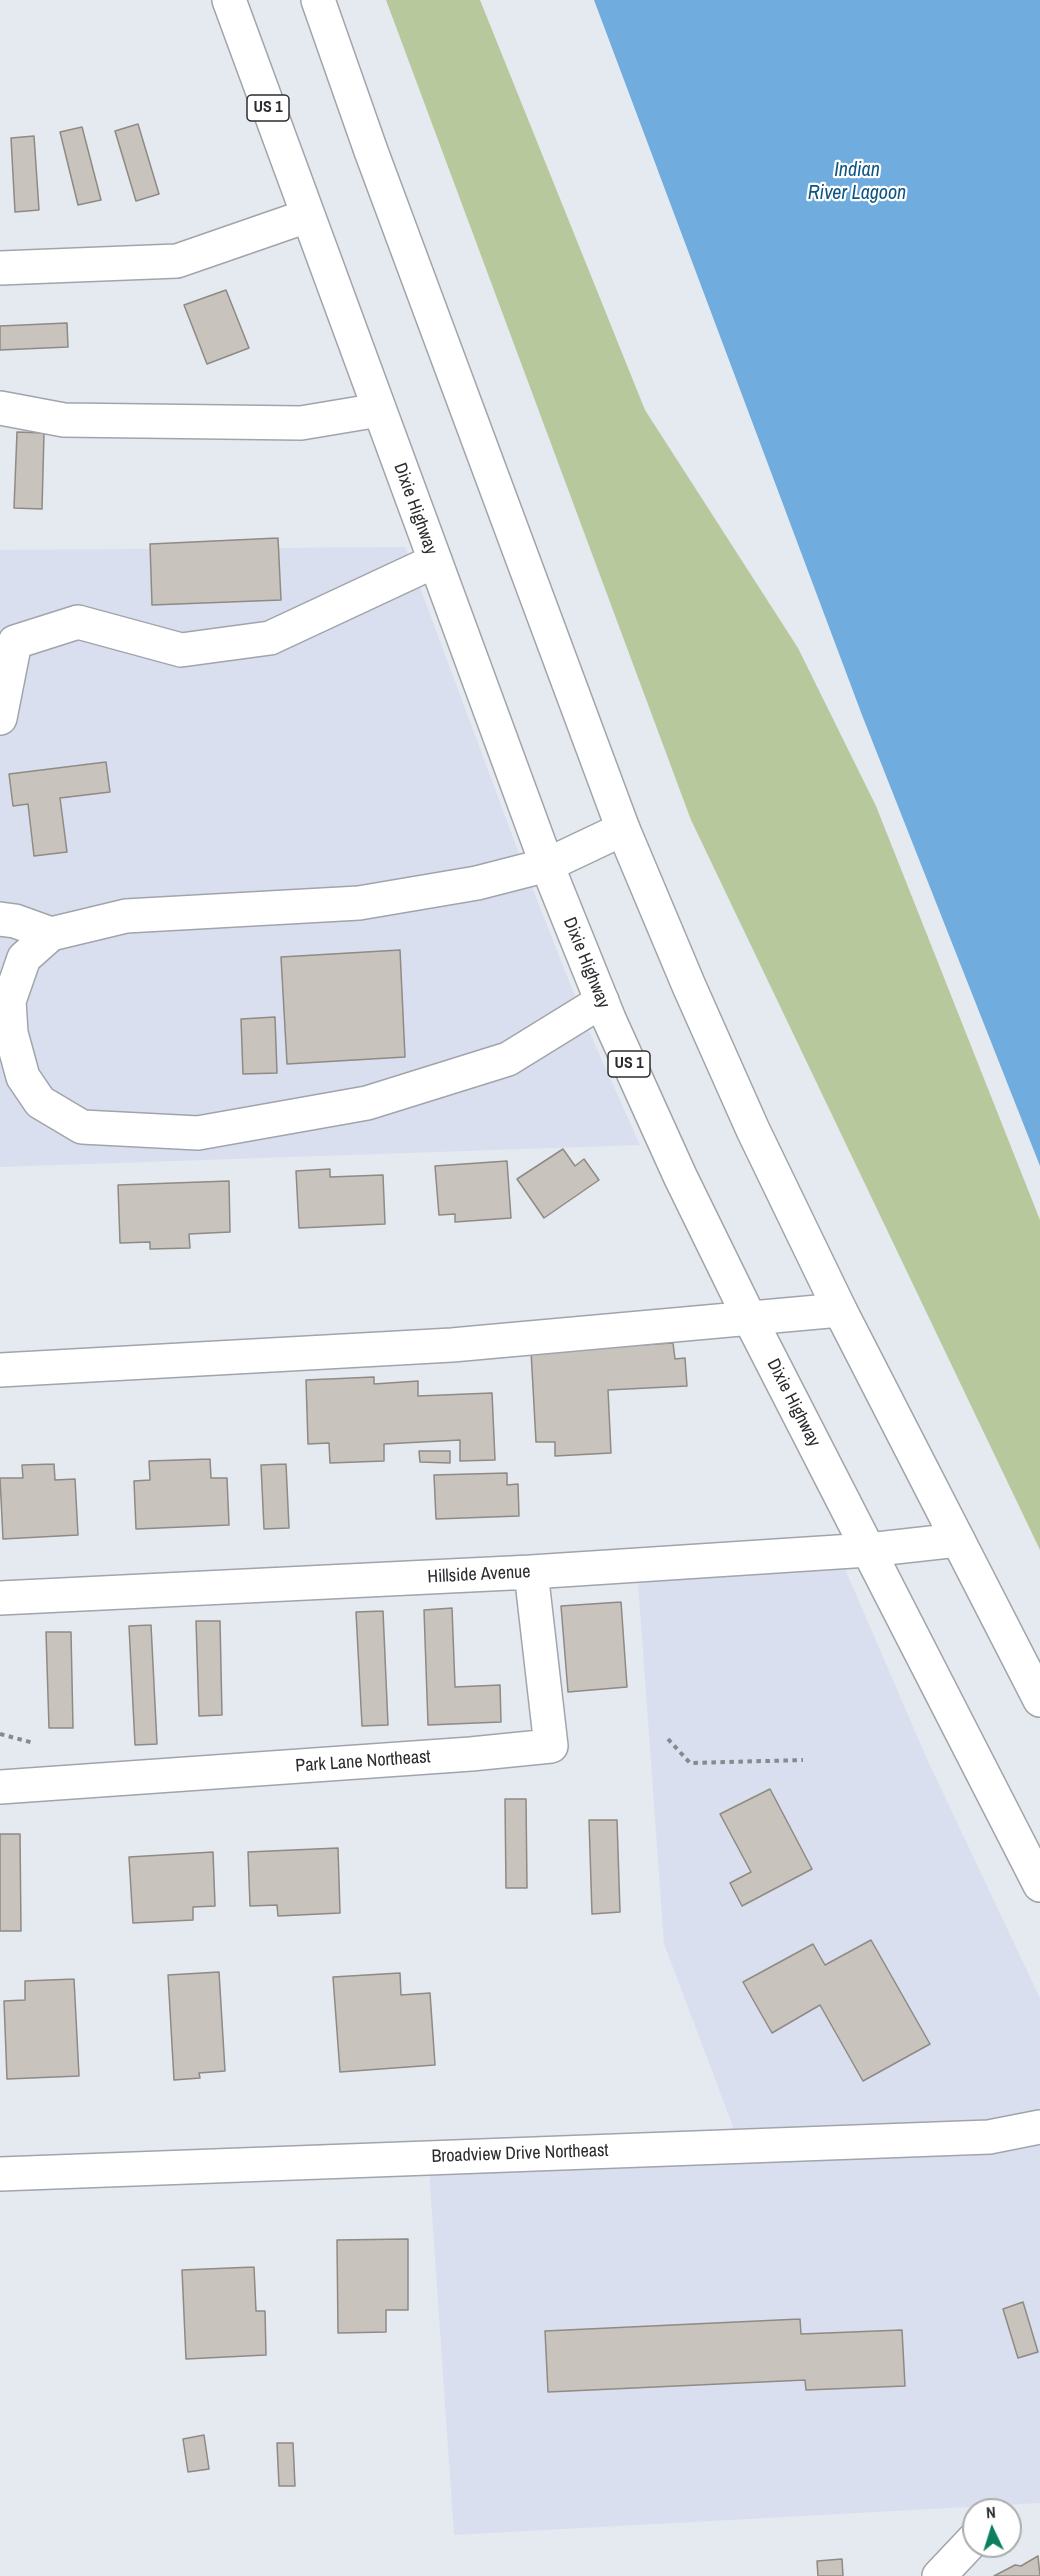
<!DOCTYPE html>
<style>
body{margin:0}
#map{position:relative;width:1040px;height:2576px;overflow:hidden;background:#e5e9f0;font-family:"Archivo Narrow",sans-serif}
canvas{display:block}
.north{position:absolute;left:962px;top:2498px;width:60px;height:60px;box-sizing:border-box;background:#fff;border:2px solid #aaabac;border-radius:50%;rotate:356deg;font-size:16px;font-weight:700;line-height:24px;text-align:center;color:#2b2c2f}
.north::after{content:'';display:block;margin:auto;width:21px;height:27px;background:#0c7f5d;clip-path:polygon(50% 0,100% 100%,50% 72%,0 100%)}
</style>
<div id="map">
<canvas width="1040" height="2576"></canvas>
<div class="north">N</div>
</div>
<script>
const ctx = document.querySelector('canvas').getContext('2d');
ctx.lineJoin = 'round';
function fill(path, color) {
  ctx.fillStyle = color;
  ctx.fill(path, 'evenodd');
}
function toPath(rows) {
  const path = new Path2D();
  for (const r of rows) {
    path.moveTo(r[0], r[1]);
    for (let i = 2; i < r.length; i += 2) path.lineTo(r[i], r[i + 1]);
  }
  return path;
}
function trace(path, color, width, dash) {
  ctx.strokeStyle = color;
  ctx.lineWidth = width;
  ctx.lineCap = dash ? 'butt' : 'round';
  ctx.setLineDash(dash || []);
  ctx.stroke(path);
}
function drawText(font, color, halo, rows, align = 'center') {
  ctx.font = font + ' "Archivo Narrow",sans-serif';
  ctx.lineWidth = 4.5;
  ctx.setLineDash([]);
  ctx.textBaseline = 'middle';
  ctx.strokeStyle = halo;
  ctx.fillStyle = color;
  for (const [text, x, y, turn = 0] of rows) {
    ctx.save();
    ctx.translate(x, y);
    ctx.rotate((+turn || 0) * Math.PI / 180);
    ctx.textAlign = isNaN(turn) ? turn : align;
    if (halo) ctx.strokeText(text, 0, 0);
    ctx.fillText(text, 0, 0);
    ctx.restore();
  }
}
fill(toPath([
 [405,547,527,875,588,1029,640,1145,0,1167,0,550],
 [833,1541,927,1759,1040,1998,1040,2503,454,2535,429,2170,743,2153,664,1944,636,1554]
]), '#d9dfee');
fill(toPath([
 [386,0,480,0,645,410,798,648,876,806,1040,1220,1040,1550,691,820]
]), '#b8c89d');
fill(toPath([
 [594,0,1040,0,1040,1166,862,715]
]), '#70adde');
const building = toPath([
 [138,124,159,194,136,201,115,131,138,124],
 [82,127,101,200,78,205,60,132,82,127],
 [34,136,39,210,15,212,11,138,34,136],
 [226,290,249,348,207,364,184,305,226,290],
 [67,323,68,347,0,350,0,326,67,323],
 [17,432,44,433,42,509,14,508,17,432],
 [278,538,281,600,152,605,150,544,278,538],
 [106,762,110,792,60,798,67,852,34,856,28,804,13,806,9,774,106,762],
 [400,950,405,1057,287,1064,281,957,400,950],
 [275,1017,277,1073,243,1074,241,1019,275,1017],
 [563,1149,575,1166,584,1159,599,1180,544,1218,517,1179,563,1149],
 [507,1161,511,1218,455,1222,455,1214,439,1215,435,1166,507,1161],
 [330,1169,330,1177,383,1175,385,1224,299,1228,296,1171,330,1169],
 [229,1181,230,1232,189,1234,190,1248,150,1249,150,1242,120,1243,118,1185,229,1181],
 [673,1343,675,1359,685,1358,687,1386,608,1390,611,1453,555,1456,555,1442,536,1442,531,1351,673,1343],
 [374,1377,374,1384,418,1381,418,1396,492,1393,495,1460,460,1461,460,1440,384,1444,384,1461,330,1463,329,1443,308,1444,306,1380,374,1377],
 [419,1451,450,1451,450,1463,420,1462,419,1451],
 [210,1459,211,1478,227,1478,229,1525,136,1529,134,1481,150,1480,149,1461,210,1459],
 [54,1464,55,1480,75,1479,78,1535,3,1539,0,1478,23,1478,22,1465,54,1464],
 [286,1464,289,1528,264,1529,261,1465,286,1464],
 [507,1473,507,1485,518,1484,519,1516,436,1519,434,1475,507,1473],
 [621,1602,627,1687,568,1692,561,1606,621,1602],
 [452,1608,455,1687,500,1685,501,1722,428,1725,424,1610,452,1608],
 [383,1611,388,1725,362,1726,356,1612,383,1611],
 [196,1621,220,1621,222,1715,199,1716,196,1621],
 [151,1625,157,1744,135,1745,129,1626,151,1625],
 [46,1632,71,1632,73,1728,49,1728,46,1632],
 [770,1789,812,1869,742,1906,730,1883,751,1872,720,1814,770,1789],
 [505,1799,526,1799,527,1888,506,1888,505,1799],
 [589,1820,617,1820,620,1912,592,1914,589,1820],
 [0,1834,20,1834,21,1931,0,1931,0,1834],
 [338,1848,340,1913,278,1916,277,1905,250,1906,248,1852,338,1848],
 [213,1852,215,1906,193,1907,193,1920,133,1923,129,1857,213,1852],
 [871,1940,930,2044,863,2081,820,2005,772,2033,743,1982,813,1944,825,1965,871,1940],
 [219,1972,225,2071,199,2073,200,2078,174,2080,168,1975,219,1972],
 [400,1973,401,1995,430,1993,435,2065,340,2072,333,1977,400,1973],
 [74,1979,79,2076,7,2079,4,2001,25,2000,25,1981,74,1979],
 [408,2239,408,2310,386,2310,386,2332,338,2333,337,2240,408,2239],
 [254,2267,256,2311,265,2311,266,2355,186,2359,182,2270,254,2267],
 [1023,2302,1038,2352,1018,2358,1003,2309,1023,2302],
 [800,2319,801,2334,902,2330,905,2386,806,2390,805,2380,548,2392,545,2331,800,2319],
 [204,2435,209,2469,188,2472,183,2439,204,2435],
 [277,2443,293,2443,295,2486,279,2486,277,2443],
 [1038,2556,1040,2576,994,2576,1015,2565,1021,2566,1038,2556],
 [842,2559,843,2576,818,2576,817,2561,842,2559]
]);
fill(building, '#c8c4bd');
trace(building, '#8e8a84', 1.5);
const minor = toPath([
 [0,268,177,261,307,216],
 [0,408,64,420,301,423,379,410],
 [0,718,15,642,78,622,181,650,270,638,435,561],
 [0,919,15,921,51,934],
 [602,1001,508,1059,367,1103,198,1133,82,1127,40,1102,23,1077,11,1033,9,1001,24,958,51,934,126,916,359,903,477,883,547,865,623,829],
 [0,1370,452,1345,840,1310],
 [0,1598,531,1572,868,1550,958,1540],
 [0,1787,471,1754,551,1746,531,1572],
 [0,2174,989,2137,1040,2127],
 [939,2576,974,2539]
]);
const major = toPath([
 [229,0,547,865,609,1019,680,1176,750,1319,1040,1885],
 [318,0,371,151,623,829,689,986,753,1130,840,1310,1040,1700]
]);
trace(minor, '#a1a4ab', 36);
trace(major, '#a1a4ab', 36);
trace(toPath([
 [0,1734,34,1743],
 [668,1739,690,1763,803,1760]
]), '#87898e', 4, [4.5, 4.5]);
trace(minor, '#fff', 33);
trace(major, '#fff', 33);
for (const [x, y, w] of [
 [268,108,42],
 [629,1064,42]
]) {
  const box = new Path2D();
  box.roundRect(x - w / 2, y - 13, w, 26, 4.5);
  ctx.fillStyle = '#fff';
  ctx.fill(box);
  trace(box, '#2b2c2f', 1.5);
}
drawText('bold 16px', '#2b2c2f', null, [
 ["US 1",268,108],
 ["US 1",629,1064]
]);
drawText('18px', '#2b2c2f', '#fff', [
 ["Dixie Highway",415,509,70],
 ["Dixie Highway",586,963,68],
 ["Dixie Highway",793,1403,63],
 ["Hillside Avenue",479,1575,-3],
 ["Park Lane Northeast",363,1762,-4],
 ["Broadview Drive Northeast",520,2154,-2]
]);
drawText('italic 20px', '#0c5584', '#fff', [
 ["Indian",857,171],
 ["River Lagoon",857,194]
]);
</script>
